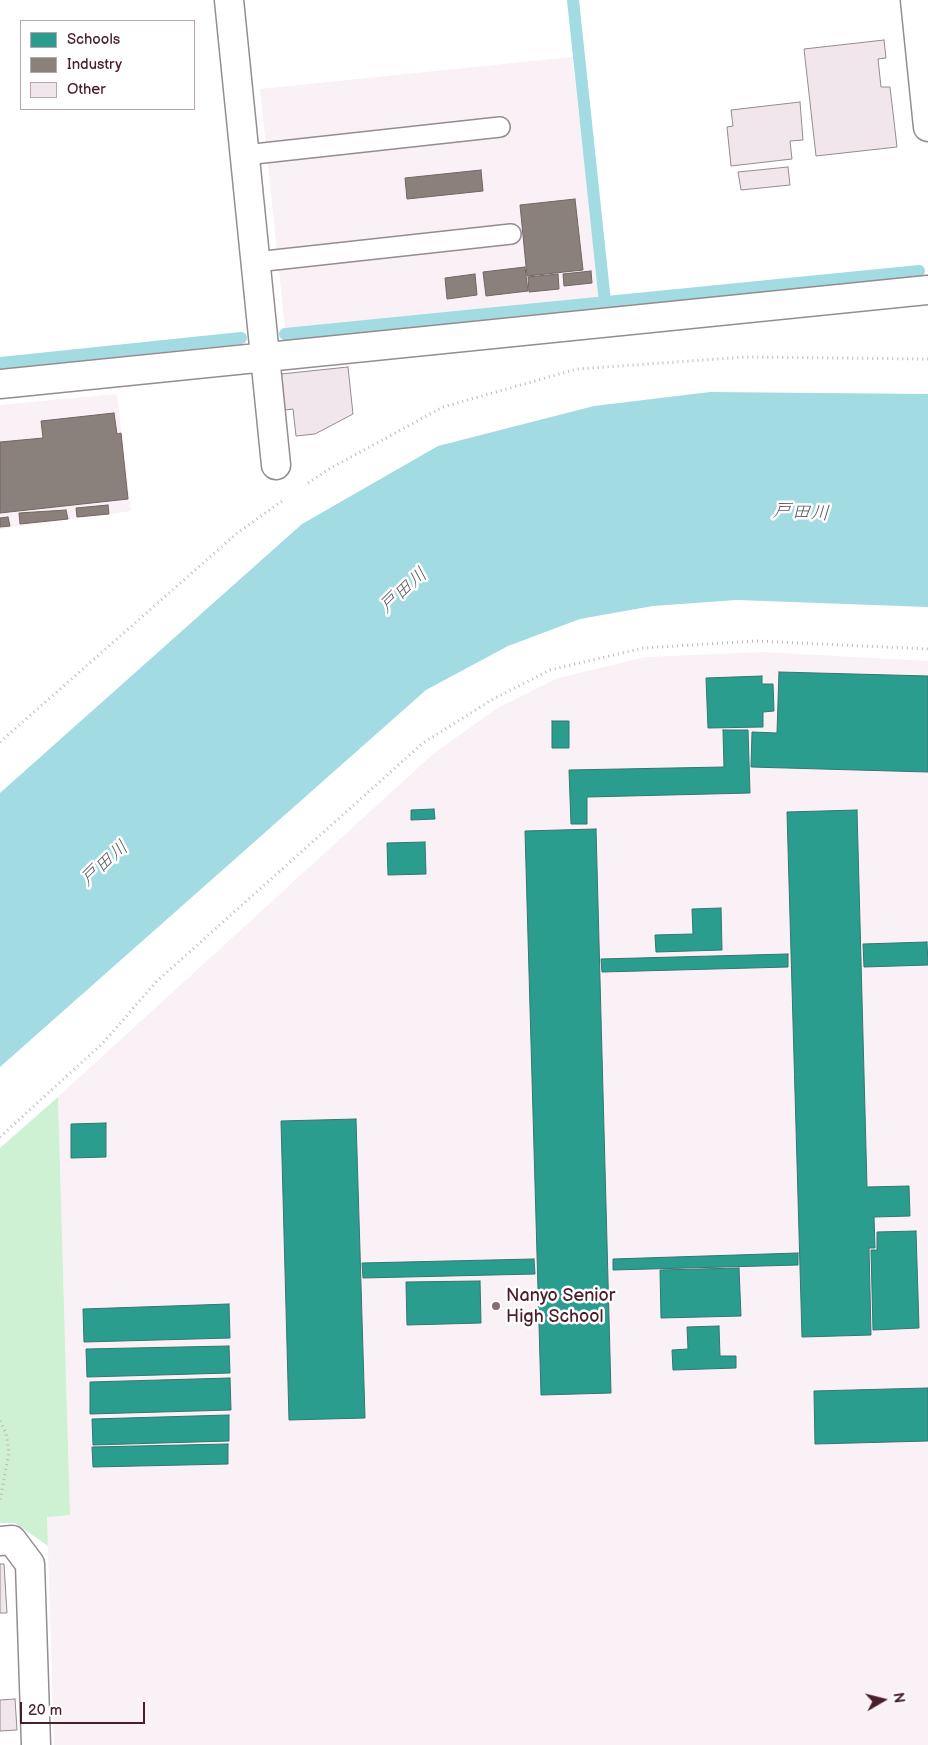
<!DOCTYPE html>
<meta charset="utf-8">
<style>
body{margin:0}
#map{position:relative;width:928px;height:1745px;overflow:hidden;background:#fff;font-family:"Balsamiq Sans",sans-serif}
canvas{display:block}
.legend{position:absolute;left:20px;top:20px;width:175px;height:90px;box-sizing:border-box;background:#fff;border:1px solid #b7a5aa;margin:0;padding:6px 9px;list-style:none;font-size:15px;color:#4a1f2b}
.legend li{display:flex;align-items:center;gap:10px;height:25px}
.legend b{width:25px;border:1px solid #b7a5aa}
.north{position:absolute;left:858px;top:1675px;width:50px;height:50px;-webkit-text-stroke:4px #fff;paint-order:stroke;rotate:82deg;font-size:14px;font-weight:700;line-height:20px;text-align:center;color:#4a1f2b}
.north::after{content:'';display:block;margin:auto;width:18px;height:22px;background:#4a1f2b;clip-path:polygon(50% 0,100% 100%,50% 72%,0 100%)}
.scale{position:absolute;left:20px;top:1702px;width:125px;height:22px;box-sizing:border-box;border:2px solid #4a1f2b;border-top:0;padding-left:6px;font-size:15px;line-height:18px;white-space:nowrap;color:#4a1f2b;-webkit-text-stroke:4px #fff;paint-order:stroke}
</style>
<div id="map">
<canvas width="928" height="1745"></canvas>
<ul class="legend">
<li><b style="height:14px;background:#2a9d8f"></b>Schools</li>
<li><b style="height:14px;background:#8a817c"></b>Industry</li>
<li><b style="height:14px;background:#f0e6eb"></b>Other</li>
</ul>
<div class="north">N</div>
<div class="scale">20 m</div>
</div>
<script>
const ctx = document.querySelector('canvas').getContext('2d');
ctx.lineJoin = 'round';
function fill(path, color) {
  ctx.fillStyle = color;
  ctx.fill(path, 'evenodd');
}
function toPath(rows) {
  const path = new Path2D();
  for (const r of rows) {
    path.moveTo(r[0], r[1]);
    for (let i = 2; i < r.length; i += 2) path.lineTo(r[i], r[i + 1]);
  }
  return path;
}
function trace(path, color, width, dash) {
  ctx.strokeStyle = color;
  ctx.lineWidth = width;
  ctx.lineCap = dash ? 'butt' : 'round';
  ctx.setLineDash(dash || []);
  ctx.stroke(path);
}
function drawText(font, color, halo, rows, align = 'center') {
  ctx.font = font + ' "Balsamiq Sans","Klee One",sans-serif';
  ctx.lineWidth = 5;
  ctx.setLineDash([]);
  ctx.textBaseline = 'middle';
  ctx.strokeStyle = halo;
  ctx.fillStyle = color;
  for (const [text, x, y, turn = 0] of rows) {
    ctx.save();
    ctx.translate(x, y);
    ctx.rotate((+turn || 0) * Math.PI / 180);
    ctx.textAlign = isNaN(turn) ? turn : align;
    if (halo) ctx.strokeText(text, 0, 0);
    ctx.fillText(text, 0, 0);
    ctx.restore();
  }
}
fill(toPath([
 [572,57,601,298,285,328,260,89],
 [117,394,131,511,0,529,0,405],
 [763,652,928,661,928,1745,54,1745,47,1516,70,1515,58,1097,433,754,496,709,558,678,646,657]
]), '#f9f1f5');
fill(toPath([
 [58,1097,70,1515,47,1517,48,1546,15,1523,0,1523,0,1148]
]), '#cdf1d2');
fill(toPath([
 [710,392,928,394,928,607,737,600,653,606,580,619,508,646,426,690,0,1067,0,793,302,524,438,446,594,406]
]), '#a3dbe2');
const schools = toPath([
 [779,672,928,676,928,772,751,767,752,732,777,733,779,672],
 [762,676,762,684,773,684,774,711,763,712,763,727,708,728,706,678,762,676],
 [552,721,569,721,569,748,552,748,552,721],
 [723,730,748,730,750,793,587,797,587,824,571,824,569,770,724,767,723,730],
 [434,809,435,819,411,820,411,810,434,809],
 [857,810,867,1187,909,1186,910,1216,874,1217,875,1248,869,1248,871,1335,802,1337,787,812,857,810],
 [596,829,611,1393,541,1395,525,831,596,829],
 [425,842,426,874,388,875,387,843,425,842],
 [721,908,722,950,656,952,655,935,693,934,692,909,721,908],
 [927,942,928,965,864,967,863,944,927,942],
 [788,954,788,967,602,972,601,959,788,954],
 [356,1119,365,1418,289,1420,281,1121,356,1119],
 [106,1123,106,1157,71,1158,71,1124,106,1123],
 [916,1231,919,1328,873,1330,871,1250,877,1250,877,1232,916,1231],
 [798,1253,798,1265,613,1270,613,1259,798,1253],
 [534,1259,535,1274,363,1278,362,1263,534,1259],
 [739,1268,741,1316,661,1318,660,1270,739,1268],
 [480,1281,481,1323,407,1325,406,1282,480,1281],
 [229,1304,230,1338,84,1342,83,1309,229,1304],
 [719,1326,720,1356,736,1356,736,1368,673,1370,672,1350,688,1349,687,1327,719,1326],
 [229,1346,230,1373,87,1377,86,1349,229,1346],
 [230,1378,231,1410,90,1414,90,1382,230,1378],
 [928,1388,928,1441,815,1444,814,1391,928,1388],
 [229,1415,229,1441,93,1445,92,1419,229,1415],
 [228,1444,228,1464,93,1467,92,1447,228,1444]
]);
fill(schools, '#2a9d8f');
trace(schools, '#347771', 1);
const industry = toPath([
 [481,170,483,191,407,199,405,178,481,170],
 [575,199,583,270,527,276,520,205,575,199],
 [525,267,528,291,486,296,483,272,525,267],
 [591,271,592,283,564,286,563,274,591,271],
 [475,274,477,295,447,299,445,278,475,274],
 [558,274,559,289,529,292,528,277,558,274],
 [114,413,117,434,121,433,128,499,0,513,0,442,43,438,41,421,114,413],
 [108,505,109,514,77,517,76,508,108,505],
 [66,510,68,519,20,524,19,513,66,510],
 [8,517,10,526,0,527,0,518,8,517]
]);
fill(industry, '#8a817c');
trace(industry, '#776464', 1);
trace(toPath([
 [573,0,605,302],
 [285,334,919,271],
 [0,363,241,338]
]), '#a3dbe2', 12);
const building = toPath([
 [884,40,886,58,878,59,881,87,890,87,897,147,816,156,804,49,884,40],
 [800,102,803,140,790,141,792,159,731,166,727,127,733,126,731,110,800,102],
 [788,167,790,185,741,190,738,172,788,167],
 [348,367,353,414,315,434,296,436,293,409,285,410,281,374,348,367],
 [0,1564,4,1564,7,1613,0,1613,0,1564],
 [15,1699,17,1730,0,1731,0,1700,15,1699]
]);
fill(building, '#f0e6eb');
trace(building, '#948c8e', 1);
const service = toPath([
 [245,155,500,127],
 [256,262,511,234]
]);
const minor = toPath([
 [229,0,276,465],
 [915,0,928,127],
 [0,384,928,290],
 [0,1541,12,1540,30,1564,36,1745]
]);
trace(service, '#948c8e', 22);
trace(minor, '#948c8e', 31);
trace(toPath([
 [308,483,329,469,443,407,577,369,746,357,928,359],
 [0,742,236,534,282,501],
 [0,1137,103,1043,156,982,423,743,493,699,550,670,643,648,756,641,928,649],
 [0,1421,6,1433,9,1452,0,1501]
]), '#bdb8b9', 3, [1, 4]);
trace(service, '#fff', 19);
trace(minor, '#fff', 28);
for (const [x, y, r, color] of [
 [496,1306,5,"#896d75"]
]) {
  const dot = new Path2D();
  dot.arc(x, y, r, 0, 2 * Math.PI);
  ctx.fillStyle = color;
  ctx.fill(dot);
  trace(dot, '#fff', 2);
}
drawText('18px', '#4a1f2b', '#fff', [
 ["Nanyo Senior",506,1296],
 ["High School",506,1317]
], 'left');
drawText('italic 19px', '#5b5b67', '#fff', [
 ["戸田川",801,513,3],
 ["戸田川",404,591,-42],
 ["戸田川",105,864,-42]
]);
</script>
